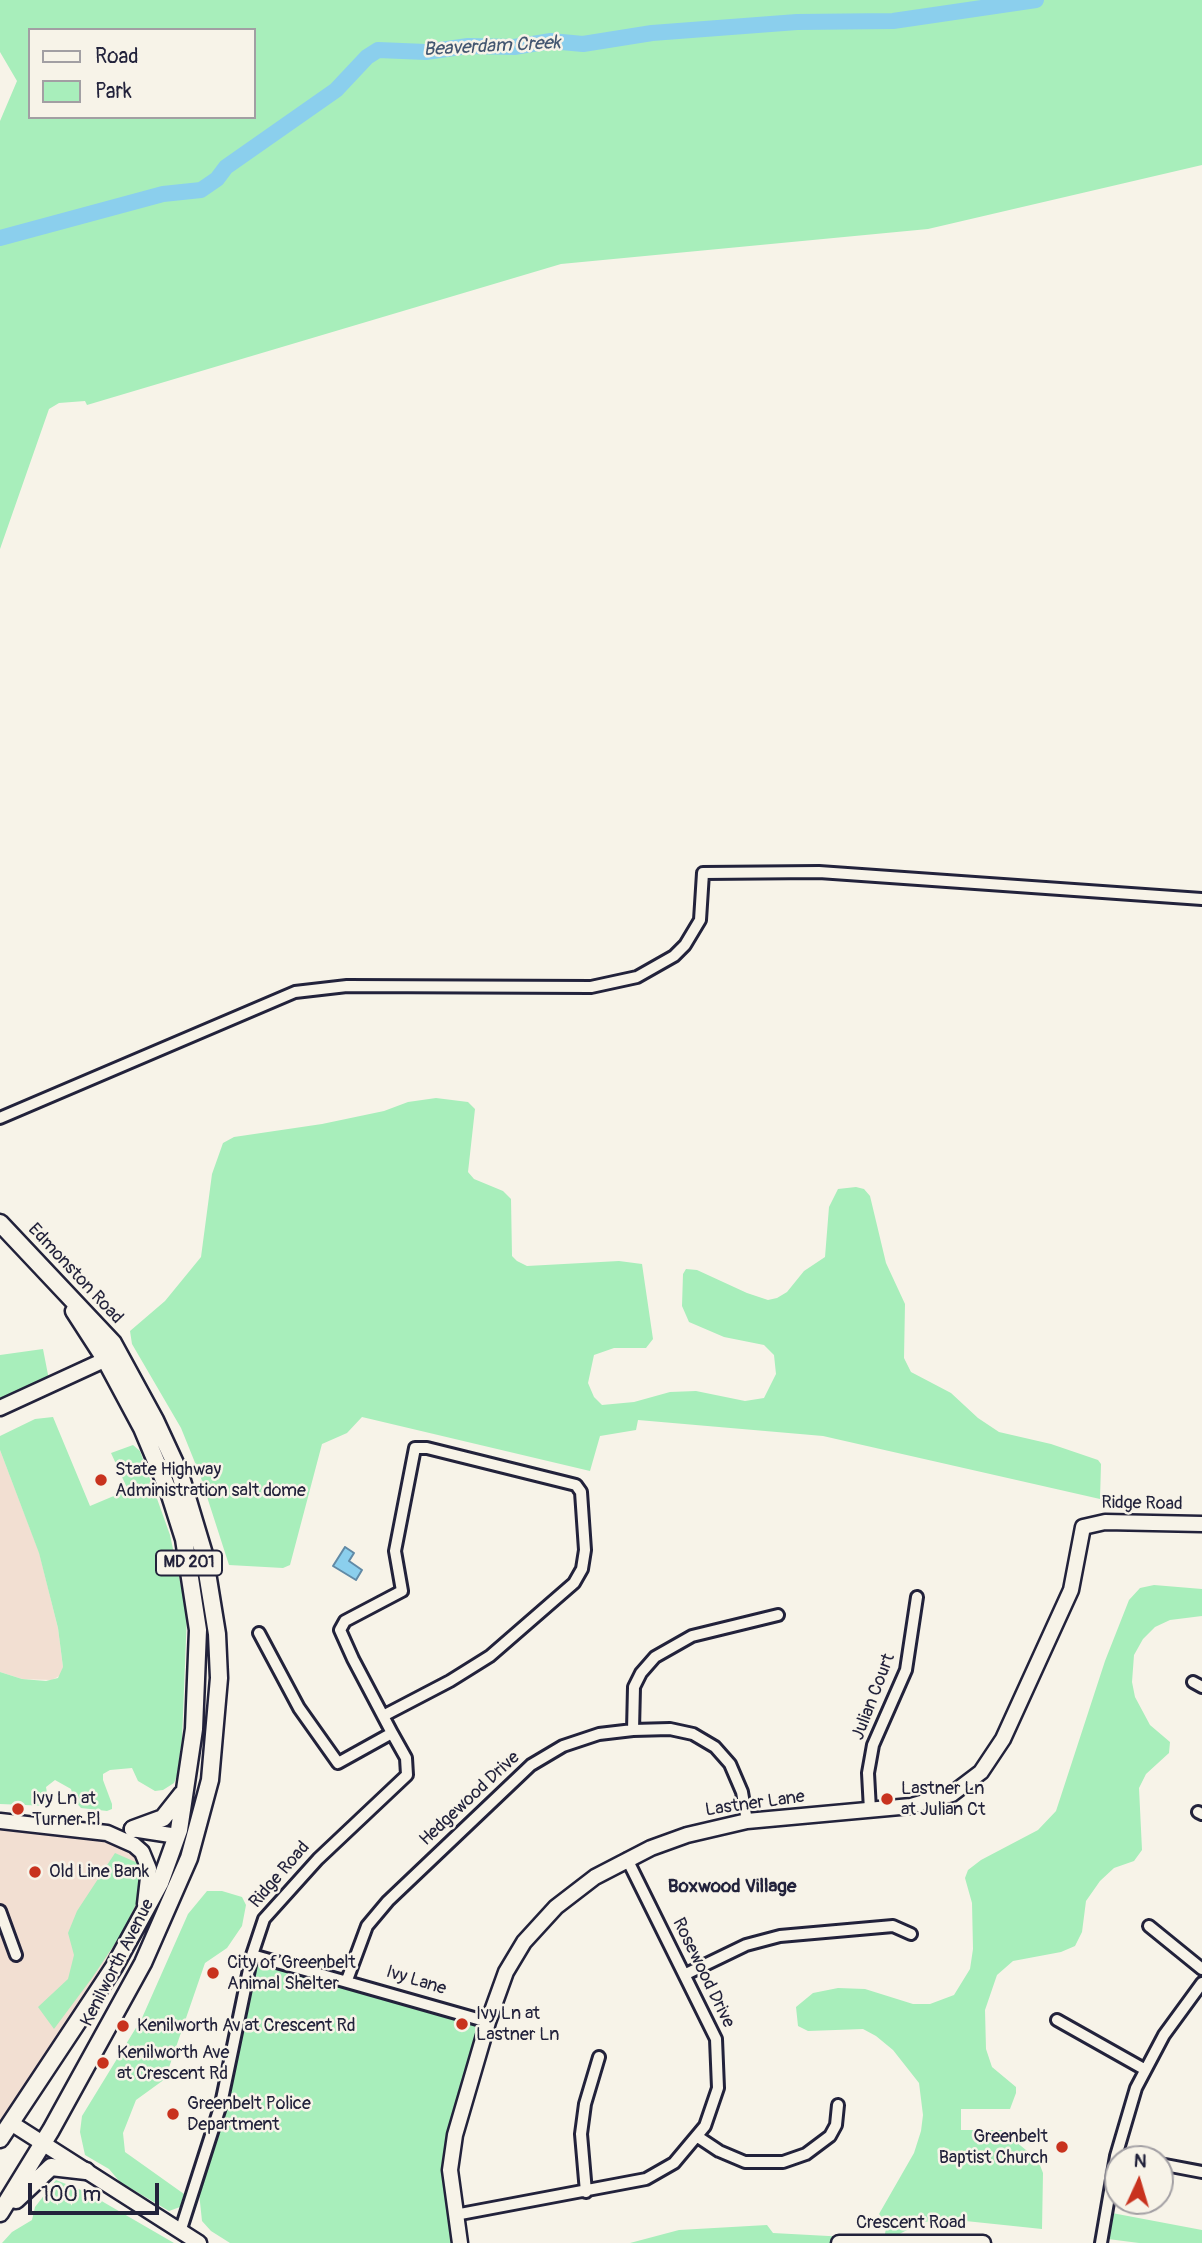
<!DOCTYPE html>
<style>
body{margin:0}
#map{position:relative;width:1202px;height:2243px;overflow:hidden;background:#f7f3e8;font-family:Pangolin,sans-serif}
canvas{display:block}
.legend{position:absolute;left:28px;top:28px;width:228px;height:91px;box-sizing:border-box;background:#f7f3e8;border:2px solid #a29fa3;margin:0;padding:9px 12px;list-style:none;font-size:21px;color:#22223b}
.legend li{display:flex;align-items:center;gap:14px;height:35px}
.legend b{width:35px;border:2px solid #a29fa3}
.north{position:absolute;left:1104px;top:2145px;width:70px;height:70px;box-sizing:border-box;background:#f7f3e8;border:2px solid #a29fa3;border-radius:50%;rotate:4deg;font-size:19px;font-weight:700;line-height:28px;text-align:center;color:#22223b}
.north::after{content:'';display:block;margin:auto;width:24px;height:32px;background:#c8321e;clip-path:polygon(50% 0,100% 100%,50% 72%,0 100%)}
.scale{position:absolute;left:28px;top:2183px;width:131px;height:32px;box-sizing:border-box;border:4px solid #22223b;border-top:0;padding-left:9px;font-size:21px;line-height:24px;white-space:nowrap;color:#22223b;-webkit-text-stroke:5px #f7f3e8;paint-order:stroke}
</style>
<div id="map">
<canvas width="1202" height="2243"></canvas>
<ul class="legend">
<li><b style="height:9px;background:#f7f3e8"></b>Road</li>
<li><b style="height:19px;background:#a8eebb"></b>Park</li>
</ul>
<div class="north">N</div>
<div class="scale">100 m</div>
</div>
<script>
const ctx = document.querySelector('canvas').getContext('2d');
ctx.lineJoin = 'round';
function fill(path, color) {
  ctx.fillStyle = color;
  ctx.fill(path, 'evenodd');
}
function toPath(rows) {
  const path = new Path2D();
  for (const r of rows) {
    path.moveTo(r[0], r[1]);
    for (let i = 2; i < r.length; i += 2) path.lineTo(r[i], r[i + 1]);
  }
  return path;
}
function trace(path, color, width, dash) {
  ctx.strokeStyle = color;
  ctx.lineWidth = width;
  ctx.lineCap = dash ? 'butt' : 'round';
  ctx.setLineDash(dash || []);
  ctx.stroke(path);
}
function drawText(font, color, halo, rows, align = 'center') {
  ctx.font = font + ' Pangolin,sans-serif';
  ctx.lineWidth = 5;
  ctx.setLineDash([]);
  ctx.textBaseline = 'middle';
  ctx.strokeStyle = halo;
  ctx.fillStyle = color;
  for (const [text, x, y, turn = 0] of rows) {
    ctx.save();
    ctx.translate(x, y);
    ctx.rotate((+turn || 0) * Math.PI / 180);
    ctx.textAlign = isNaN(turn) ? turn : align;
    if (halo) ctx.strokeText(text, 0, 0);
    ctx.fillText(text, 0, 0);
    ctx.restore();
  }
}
fill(toPath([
 [0,1450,39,1552,58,1628,63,1667,61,1675,52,1680,22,1679,0,1672],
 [0,1821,107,1833,147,1863,142,1915,0,2127]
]), '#f2dfd2');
fill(toPath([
 [0,0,1202,0,1202,165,928,229,561,264,87,405,85,401,59,403,49,409,0,549,0,121,17,81,0,52],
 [30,30,254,30,254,117,30,117],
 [436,1098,468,1102,475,1109,468,1172,474,1179,503,1191,511,1199,512,1256,517,1261,527,1266,619,1261,642,1264,653,1339,646,1348,614,1348,594,1355,588,1383,594,1397,602,1405,634,1402,670,1392,696,1391,745,1401,764,1398,776,1374,774,1355,764,1345,724,1337,689,1322,682,1306,683,1274,686,1269,697,1270,747,1293,768,1300,777,1298,787,1292,804,1271,825,1257,829,1207,838,1189,856,1187,864,1189,870,1196,886,1263,905,1304,904,1358,911,1372,951,1393,978,1418,999,1432,1051,1444,1098,1460,1101,1464,1100,1499,823,1436,638,1420,636,1430,600,1436,590,1471,362,1417,347,1433,322,1444,290,1565,283,1568,229,1565,200,1475,181,1428,132,1344,130,1331,165,1301,201,1257,212,1174,223,1143,234,1137,322,1124,384,1111,408,1102],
 [43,1349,50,1385,0,1408,0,1355],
 [53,1417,90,1506,128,1490,111,1453,133,1445,140,1451,170,1535,187,1614,182,1739,177,1776,174,1783,163,1790,155,1791,138,1781,132,1768,110,1770,103,1774,103,1780,112,1804,112,1809,107,1811,81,1808,74,1800,71,1789,55,1780,46,1787,49,1806,0,1804,0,1672,22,1679,46,1681,58,1678,63,1667,58,1628,39,1553,0,1450,0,1436,35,1419],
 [1154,1585,1202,1589,1202,1616,1170,1620,1155,1627,1143,1639,1134,1655,1132,1682,1135,1697,1150,1725,1170,1742,1169,1753,1146,1774,1139,1788,1142,1850,1134,1861,1114,1868,1100,1881,1086,1901,1082,1932,1075,1946,1061,1952,1013,1961,997,1975,985,2010,986,2049,992,2067,1016,2087,1016,2093,1010,2109,961,2109,961,2130,1013,2130,1015,2141,1038,2160,1043,2173,1042,2229,956,2220,922,2222,890,2239,963,2243,630,2243,679,2230,767,2225,773,2233,884,2239,887,2223,879,2214,914,2153,921,2131,923,2115,919,2083,893,2050,876,2036,863,2029,808,2031,798,2026,796,2007,813,1993,838,1988,865,1989,913,2004,930,2004,954,1995,970,1969,973,1949,972,1903,965,1878,968,1870,981,1860,1038,1830,1056,1811,1105,1661,1129,1600,1140,1588],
 [115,1853,140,1864,142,1892,122,1933,92,1978,54,2029,38,2007,68,1979,74,1955,68,1933,77,1911],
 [207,1891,222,1891,242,1897,246,1905,242,1926,227,1948,205,1963,165,2079,136,2100,123,2133,125,2152,184,2194,180,2207,169,2211,120,2182,109,2169,85,2155,80,2132,82,2116,142,2018,188,1914],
 [252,1955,488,2022,455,2135,460,2243,230,2243,211,2231,202,2221,198,2183],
 [56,2180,86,2192,174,2243,2,2243,12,2232,32,2220,35,2207],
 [1112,2213,1202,2230,1202,2243,1139,2243,1108,2239]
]), '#a8eebb');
const water = toPath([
 [345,1547,354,1553,349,1561,362,1570,356,1580,333,1566,345,1547]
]);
fill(water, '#8bcfed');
trace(water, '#618aa6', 2);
trace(toPath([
 [0,238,163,194,201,190,217,179,226,167,336,90,367,57,378,50,426,52,468,46,514,47,551,41,583,44,652,33,797,22,893,21,1036,0]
]), '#8bcfed', 16);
const street = toPath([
 [0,1118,295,992,347,986,591,987,637,977,674,956,685,945,700,920,703,873,819,872,1202,899],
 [259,1633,299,1708,338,1763,392,1733],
 [1193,1682,1202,1687],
 [633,1730,634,1687,641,1673,655,1657,692,1636,778,1615],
 [870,1810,868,1773,873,1745,906,1670,917,1597],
 [1198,1812,1202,1814],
 [0,1911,16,1955],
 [1149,1926,1202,1969],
 [252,1955,488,2022],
 [686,1974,746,1945,780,1936,893,1926,911,1934],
 [347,1980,367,1926,388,1901,531,1765,563,1746,599,1734,633,1730,670,1729,693,1734,715,1747,730,1764,742,1792,747,1821],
 [1057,2020,1144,2069],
 [698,2137,719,2151,745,2162,783,2162,806,2154,830,2136,836,2125,838,2105],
 [1116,2156,1133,2159],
 [1160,2164,1202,2172],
 [586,2192,581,2134,585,2104,599,2057],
 [455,2215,646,2179,674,2163,705,2126,718,2088,716,2039,627,1859],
 [180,2232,221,2104,252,1955,264,1919,318,1859,407,1775,406,1758,392,1733,353,1659,340,1630,345,1621,402,1591,395,1551,415,1448,427,1448,576,1485,581,1492,585,1550,582,1569,574,1583,490,1656,450,1681,383,1716],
 [1101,2243,1116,2156,1136,2088,1164,2035,1202,1983]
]);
const secondary = toPath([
 [0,1408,113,1356],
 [0,1821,107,1833,134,1845,142,1852,149,1869,145,1904],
 [132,1829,177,1836],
 [11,2123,199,2243],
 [460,2243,450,2170,455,2135,488,2022,506,1972,524,1942,556,1907,595,1877,651,1848,687,1835,747,1821,911,1806,952,1794,981,1772,1003,1739,1071,1590,1083,1527,1105,1522,1202,1524],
 [839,2243,983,2243]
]);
const primary = toPath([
 [0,1223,113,1343,155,1420,180,1474,204,1554,217,1634,219,1678,210,1780,189,1858,143,1963,51,2130,0,2213],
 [133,1829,163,1818,182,1794],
 [0,2139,114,1967,160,1883,179,1830,194,1729,198,1630,184,1539,169,1492,142,1428,105,1359,74,1311],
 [16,2200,51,2167,86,2171]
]);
trace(street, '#22223b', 16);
trace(secondary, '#22223b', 19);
trace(primary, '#22223b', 21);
trace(street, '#f7f3e8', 10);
trace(secondary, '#f7f3e8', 14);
trace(primary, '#f7f3e8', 16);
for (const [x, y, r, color] of [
 [101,1480,7,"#c8321e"],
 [887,1799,7,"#c8321e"],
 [18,1809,7,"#c8321e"],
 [35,1872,7,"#c8321e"],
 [213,1973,7,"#c8321e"],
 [462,2024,7,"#c8321e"],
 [123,2026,7,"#c8321e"],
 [103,2063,7,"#c8321e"],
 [173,2114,7,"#c8321e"],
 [1062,2147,7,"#c8321e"]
]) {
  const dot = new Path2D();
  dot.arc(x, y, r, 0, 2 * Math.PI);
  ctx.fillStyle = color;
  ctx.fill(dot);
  trace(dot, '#f7f3e8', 2.5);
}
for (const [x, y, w] of [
 [189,1563,66]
]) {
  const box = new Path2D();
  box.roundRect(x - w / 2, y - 12.5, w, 25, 5);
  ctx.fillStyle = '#f7f3e8';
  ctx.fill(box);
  trace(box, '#22223b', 2);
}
drawText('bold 16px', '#22223b', null, [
 ["MD 201",189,1563]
]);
drawText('18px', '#22223b', '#f7f3e8', [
 ["Edmonston Road",75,1274,47],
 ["Ridge Road",1142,1504,1],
 ["Julian Court",874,1697,-69],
 ["Hedgewood Drive",470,1799,-43],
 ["Lastner Lane",755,1804,-8],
 ["Ridge Road",280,1875,-49],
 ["Kenilworth Avenue",118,1963,-63],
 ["Rosewood Drive",703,1973,64],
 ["Ivy Lane",416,1981,17],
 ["Crescent Road",911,2223]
]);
drawText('18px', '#22223b', '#f7f3e8', [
 ["State Highway",115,1470],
 ["Administration salt dome",115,1491],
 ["Lastner Ln",901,1789],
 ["at Julian Ct",901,1810],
 ["Ivy Ln at",32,1799],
 ["Turner Pl",32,1820],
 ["Old Line Bank",49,1872],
 ["City of Greenbelt",227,1963],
 ["Animal Shelter",227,1984],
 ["Ivy Ln at",476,2014],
 ["Lastner Ln",476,2035],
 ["Kenilworth Av at Crescent Rd",137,2026],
 ["Kenilworth Ave",117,2053],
 ["at Crescent Rd",117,2074],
 ["Greenbelt Police",187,2104],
 ["Department",187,2125],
 ["Greenbelt",1048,2137,"right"],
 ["Baptist Church",1048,2158,"right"]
], 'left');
drawText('italic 19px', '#425670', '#f7f3e8', [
 ["Beaverdam Creek",492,47,-3]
]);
drawText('bold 19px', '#22223b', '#f7f3e8', [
 ["Boxwood Village",732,1887]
]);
</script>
